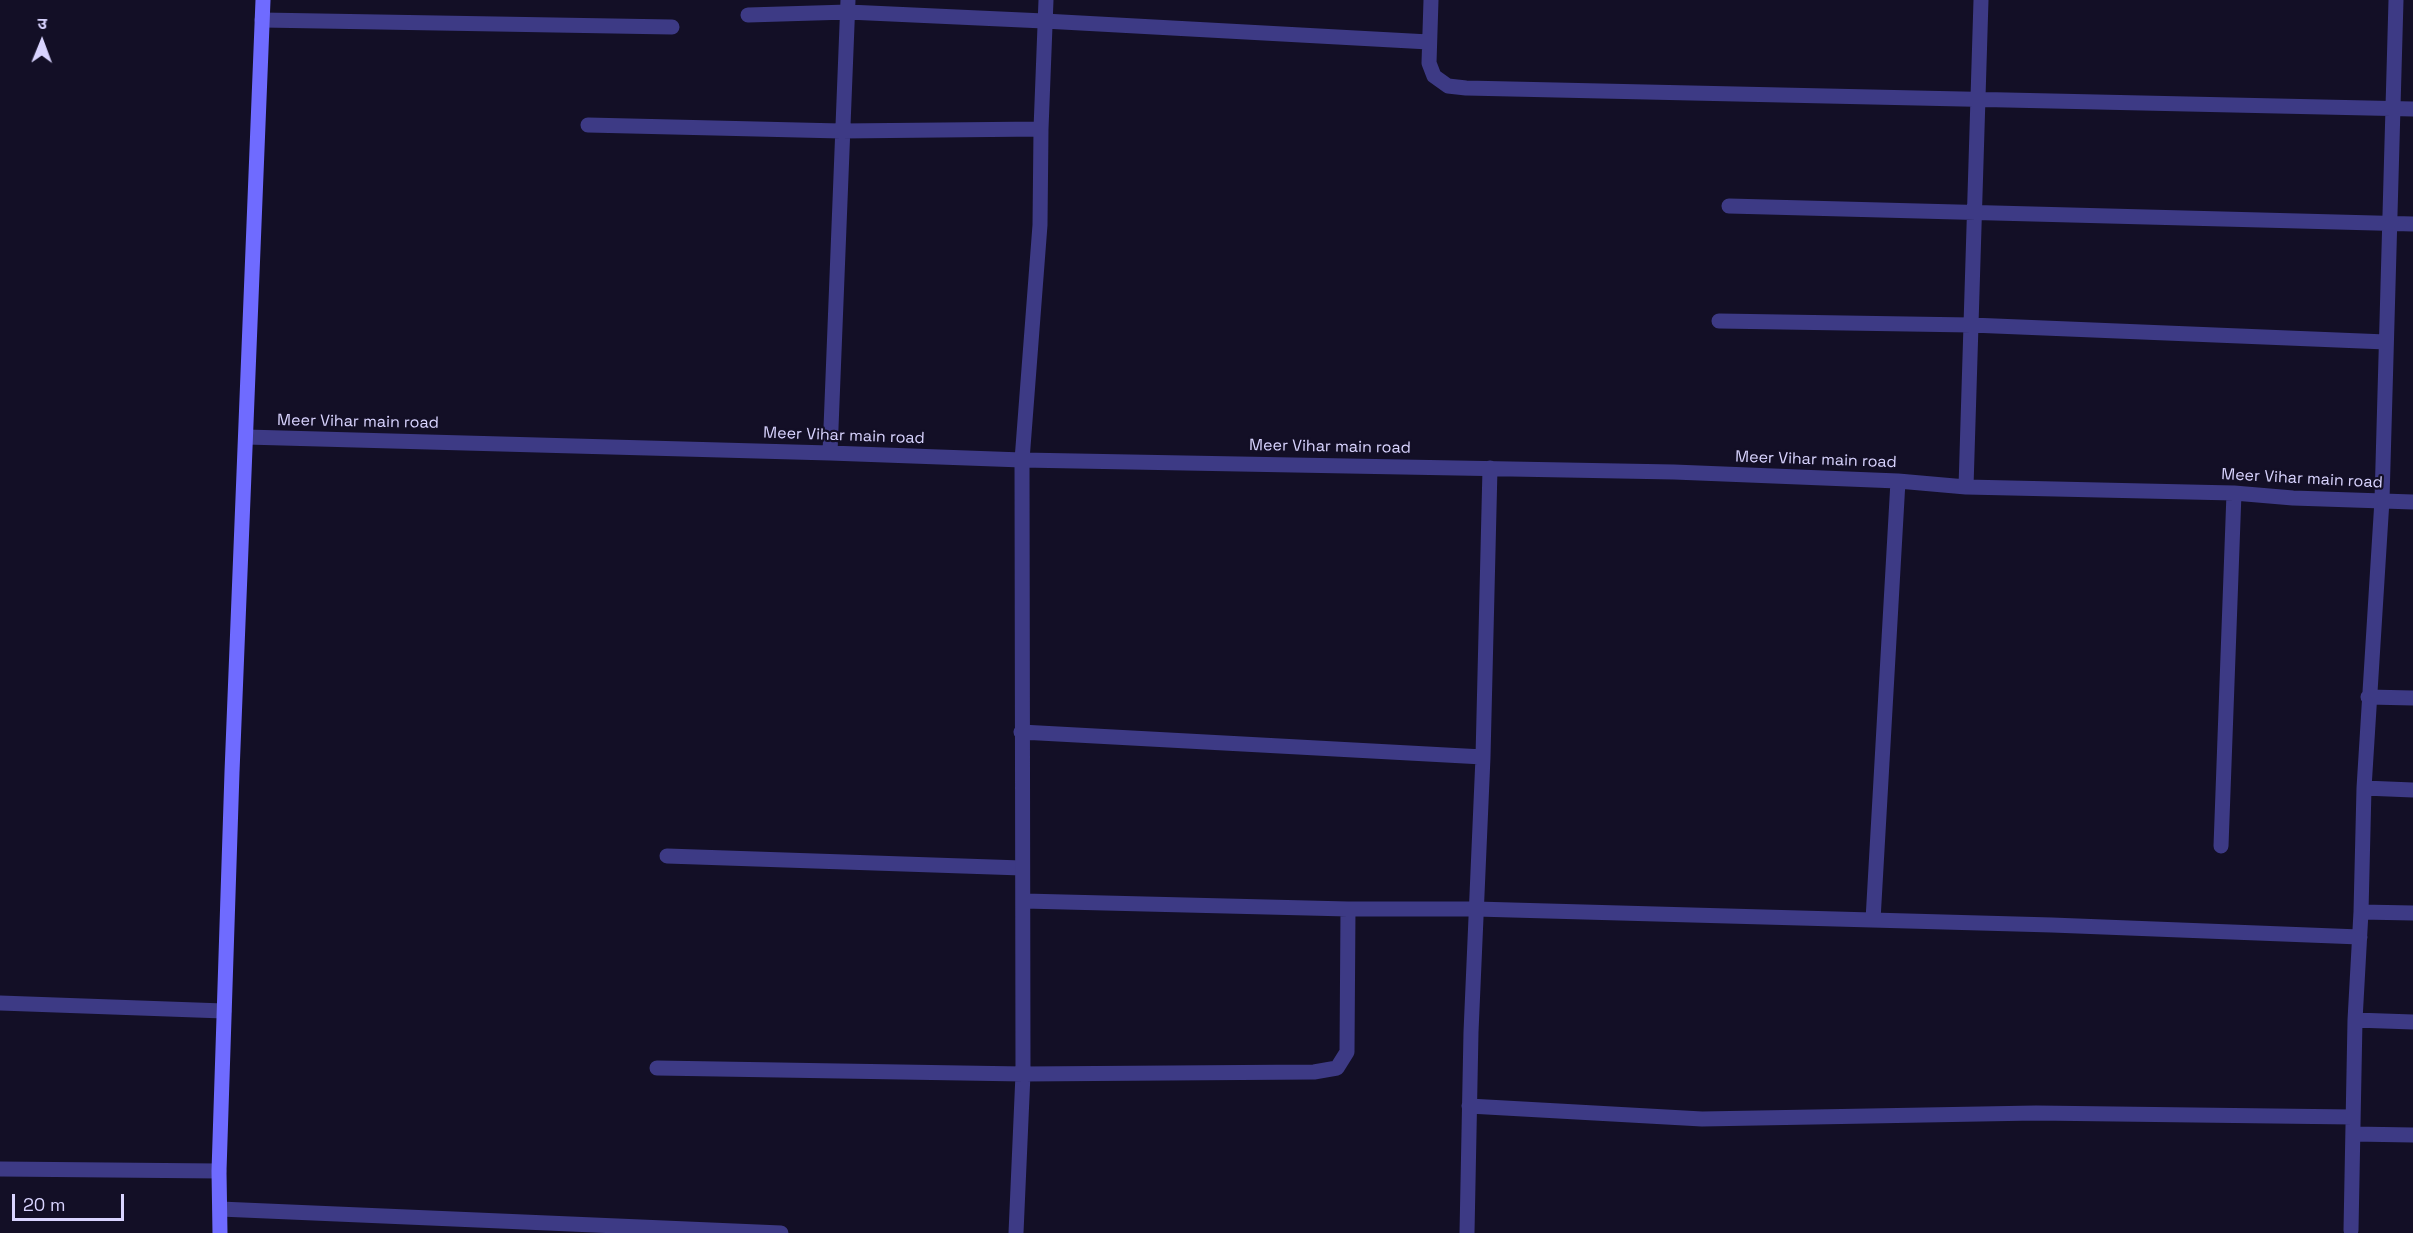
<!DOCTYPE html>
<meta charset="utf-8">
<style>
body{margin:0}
#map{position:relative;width:2413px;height:1233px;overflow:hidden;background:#130f26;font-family:"Space Grotesk","Noto Sans Devanagari",sans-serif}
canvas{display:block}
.north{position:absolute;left:12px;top:12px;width:60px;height:60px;-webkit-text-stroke:4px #130f26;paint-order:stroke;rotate:1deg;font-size:16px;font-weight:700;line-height:24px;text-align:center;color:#d9d4ff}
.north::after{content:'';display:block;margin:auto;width:21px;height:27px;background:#d9d4ff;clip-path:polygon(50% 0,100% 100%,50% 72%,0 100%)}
.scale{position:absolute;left:12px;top:1194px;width:112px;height:27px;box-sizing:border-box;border:3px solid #d9d4ff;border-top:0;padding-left:8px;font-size:18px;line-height:21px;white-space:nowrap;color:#d9d4ff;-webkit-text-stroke:4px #130f26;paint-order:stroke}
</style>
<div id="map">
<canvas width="2413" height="1233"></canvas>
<div class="north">उ</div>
<div class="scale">20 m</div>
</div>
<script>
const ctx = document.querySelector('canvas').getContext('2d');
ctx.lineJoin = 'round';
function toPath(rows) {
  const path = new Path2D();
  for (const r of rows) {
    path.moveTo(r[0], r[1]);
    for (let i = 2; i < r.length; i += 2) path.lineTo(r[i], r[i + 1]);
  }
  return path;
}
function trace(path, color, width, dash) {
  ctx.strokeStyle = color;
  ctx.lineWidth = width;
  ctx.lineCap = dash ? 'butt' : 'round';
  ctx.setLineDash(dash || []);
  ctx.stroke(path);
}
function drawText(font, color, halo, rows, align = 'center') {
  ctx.font = font + ' "Space Grotesk",sans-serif';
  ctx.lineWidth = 4.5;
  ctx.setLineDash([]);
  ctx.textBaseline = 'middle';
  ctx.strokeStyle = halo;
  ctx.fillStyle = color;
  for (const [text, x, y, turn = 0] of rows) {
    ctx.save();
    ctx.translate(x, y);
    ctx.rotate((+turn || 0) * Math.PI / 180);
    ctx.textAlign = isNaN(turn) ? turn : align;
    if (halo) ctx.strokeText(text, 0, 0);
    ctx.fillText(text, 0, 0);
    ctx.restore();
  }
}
trace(toPath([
 [667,856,1022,868]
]), '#3d3a85', 15);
trace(toPath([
 [1431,0,1429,63,1434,76,1448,86,1466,88,2413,109],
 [748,15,848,12,1044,21,1429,42],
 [262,20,672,27],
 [588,125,841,131,1041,129],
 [1729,206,2413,224],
 [1719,321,1971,325,2386,342],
 [246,437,830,453,1022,460,1674,472,1898,481,1966,487,2234,493,2293,498,2413,502],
 [830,453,848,0],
 [1966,487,1981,0],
 [2368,697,2413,698],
 [1021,732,1483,757],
 [2364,788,2413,790],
 [2221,846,2234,493],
 [1024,901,1348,909,1476,909,2052,925,2360,937],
 [2361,912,2413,913],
 [1873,920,1898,481],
 [0,1003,224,1011],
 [2355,1020,2413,1022],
 [657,1068,1023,1074,1314,1072,1337,1068,1347,1052,1348,909],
 [1469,1106,1702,1119,2036,1113,2353,1117],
 [2353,1134,2413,1135],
 [0,1169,219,1171],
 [220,1209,781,1233],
 [2351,1230,2355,1020,2361,912,2364,788,2382,500,2396,0],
 [1016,1233,1023,1074,1022,460,1040,225,1041,129,1046,0],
 [1467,1233,1471,1032,1483,757,1490,468]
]), '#3d3a85', 15);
trace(toPath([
 [220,1233,219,1171,232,772,263,0]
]), '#6f6bff', 15);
drawText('16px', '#d9d4ff', '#130f26', [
 ["Meer Vihar main road",358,422,1],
 ["Meer Vihar main road",844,436,2],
 ["Meer Vihar main road",1330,447,1],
 ["Meer Vihar main road",1816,460,2],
 ["Meer Vihar main road",2302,479,3]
]);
</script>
